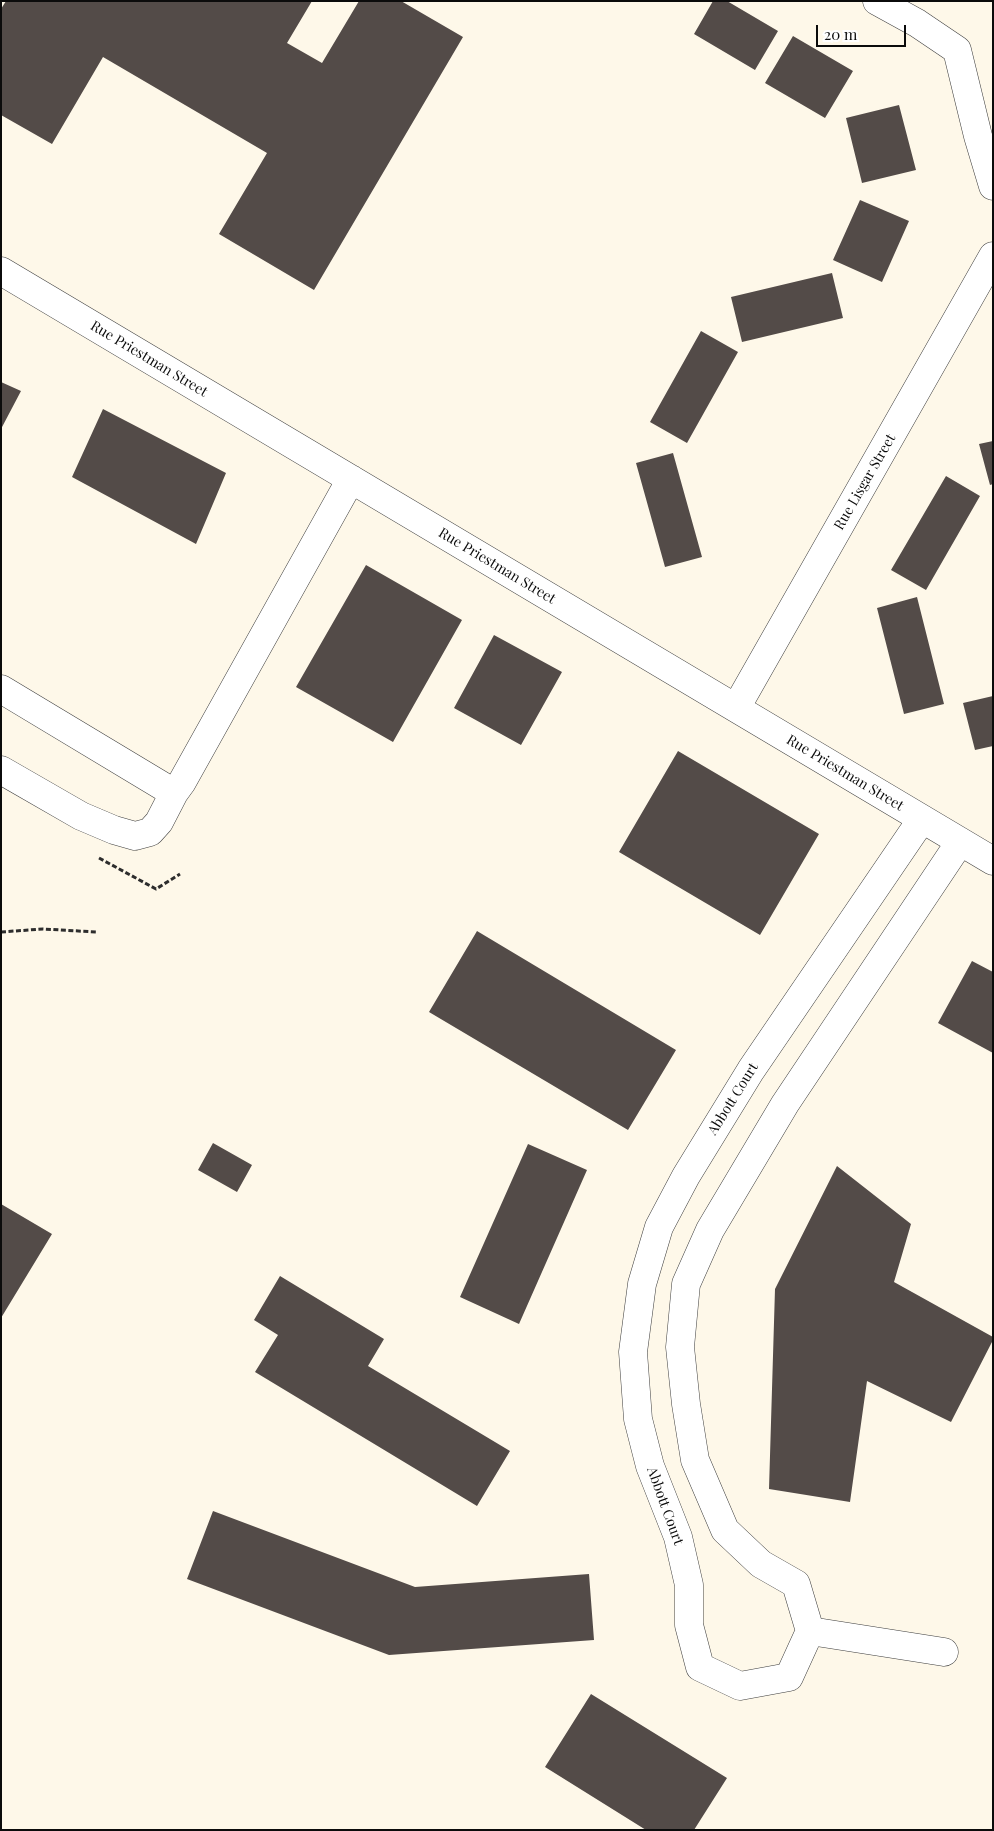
<!DOCTYPE html>
<style>
body{margin:0}
#map{position:relative;width:994px;height:1831px;overflow:hidden;background:#fef8e9;font-family:"Playfair Display",serif}
canvas{display:block}
.frame{position:absolute;inset:0;border:2px solid #0b0b0b;pointer-events:none}
.scale{position:absolute;left:816px;top:25px;width:90px;height:22px;box-sizing:border-box;border:2px solid #0b0b0b;border-top:0;padding-left:6px;font-size:15px;line-height:18px;white-space:nowrap;color:#0b0b0b;-webkit-text-stroke:4px #fff;paint-order:stroke}
</style>
<div id="map">
<canvas width="994" height="1831"></canvas>
<div class="frame"></div>
<div class="scale">20 m</div>
</div>
<script>
const ctx = document.querySelector('canvas').getContext('2d');
ctx.lineJoin = 'round';
function fill(path, color) {
  ctx.fillStyle = color;
  ctx.fill(path, 'evenodd');
}
function toPath(rows) {
  const path = new Path2D();
  for (const r of rows) {
    path.moveTo(r[0], r[1]);
    for (let i = 2; i < r.length; i += 2) path.lineTo(r[i], r[i + 1]);
  }
  return path;
}
function trace(path, color, width, dash) {
  ctx.strokeStyle = color;
  ctx.lineWidth = width;
  ctx.lineCap = dash ? 'butt' : 'round';
  ctx.setLineDash(dash || []);
  ctx.stroke(path);
}
function drawText(font, color, halo, rows, align = 'center') {
  ctx.font = font + ' "Playfair Display",serif';
  ctx.lineWidth = 5;
  ctx.setLineDash([]);
  ctx.textBaseline = 'middle';
  ctx.strokeStyle = halo;
  ctx.fillStyle = color;
  for (const [text, x, y, turn = 0] of rows) {
    ctx.save();
    ctx.translate(x, y);
    ctx.rotate((+turn || 0) * Math.PI / 180);
    ctx.textAlign = isNaN(turn) ? turn : align;
    if (halo) ctx.strokeText(text, 0, 0);
    ctx.fillText(text, 0, 0);
    ctx.restore();
  }
}
fill(toPath([
 [6,1,312,1,287,43,322,63,359,1,401,1,463,37,314,290,219,234,267,153,103,57,52,144,1,115,1,9],
 [713,1,727,1,778,31,755,70,694,34],
 [793,36,853,71,825,118,765,83],
 [899,105,916,170,862,183,846,118],
 [860,200,909,221,882,282,833,260],
 [832,273,843,318,742,342,731,297],
 [701,331,738,352,687,443,650,422],
 [1,382,21,391,1,429],
 [103,409,226,473,196,544,72,477],
 [993,441,993,484,990,485,979,444],
 [673,453,702,557,665,567,636,463],
 [946,476,980,496,926,590,891,570],
 [366,565,462,620,393,742,296,687],
 [917,597,944,704,904,714,877,608],
 [494,635,562,672,521,745,454,708],
 [993,696,993,746,975,750,963,703],
 [678,751,819,834,760,935,619,852],
 [477,931,676,1050,628,1130,429,1012],
 [972,961,993,972,993,1053,938,1023],
 [213,1143,252,1165,237,1192,198,1170],
 [528,1144,587,1170,519,1324,460,1297],
 [837,1166,911,1224,894,1282,993,1337,993,1340,951,1422,867,1381,850,1502,769,1489,775,1289],
 [1,1204,52,1234,1,1318],
 [280,1276,384,1339,368,1366,510,1451,477,1506,255,1372,278,1335,254,1320],
 [213,1511,415,1587,589,1574,594,1640,389,1655,187,1579],
 [591,1694,727,1778,694,1830,646,1830,545,1767]
]), '#534b48');
const minor = toPath([
 [877,1,917,23,957,50,978,136,993,186],
 [1,271,993,861],
 [1,689,174,793],
 [736,708,993,256],
 [1,770,81,816,114,830,135,836,150,832,159,822,174,793,182,782,351,479],
 [922,819,751,1070,686,1176,659,1227,642,1284,633,1352,638,1419,650,1466,678,1537,689,1585,689,1625,700,1667,740,1686,789,1677,810,1631,796,1584,761,1564,725,1530,695,1460,686,1404,680,1347,686,1284,710,1230,785,1104,960,842],
 [810,1631,944,1652]
]);
trace(minor, '#3e3e3e', 29);
trace(toPath([
 [99,858,156,889,180,874],
 [1,932,43,929,96,932]
]), '#2d2d2d', 3, [5, 2.5]);
trace(minor, '#fff', 28);
drawText('14px', '#0b0b0b', '#fff', [
 ["Rue Priestman Street",149,359,31],
 ["Rue Lisgar Street",865,482,-60],
 ["Rue Priestman Street",497,566,31],
 ["Rue Priestman Street",845,773,31],
 ["Abbott Court",733,1099,-58],
 ["Abbott Court",665,1506,70]
]);
</script>
